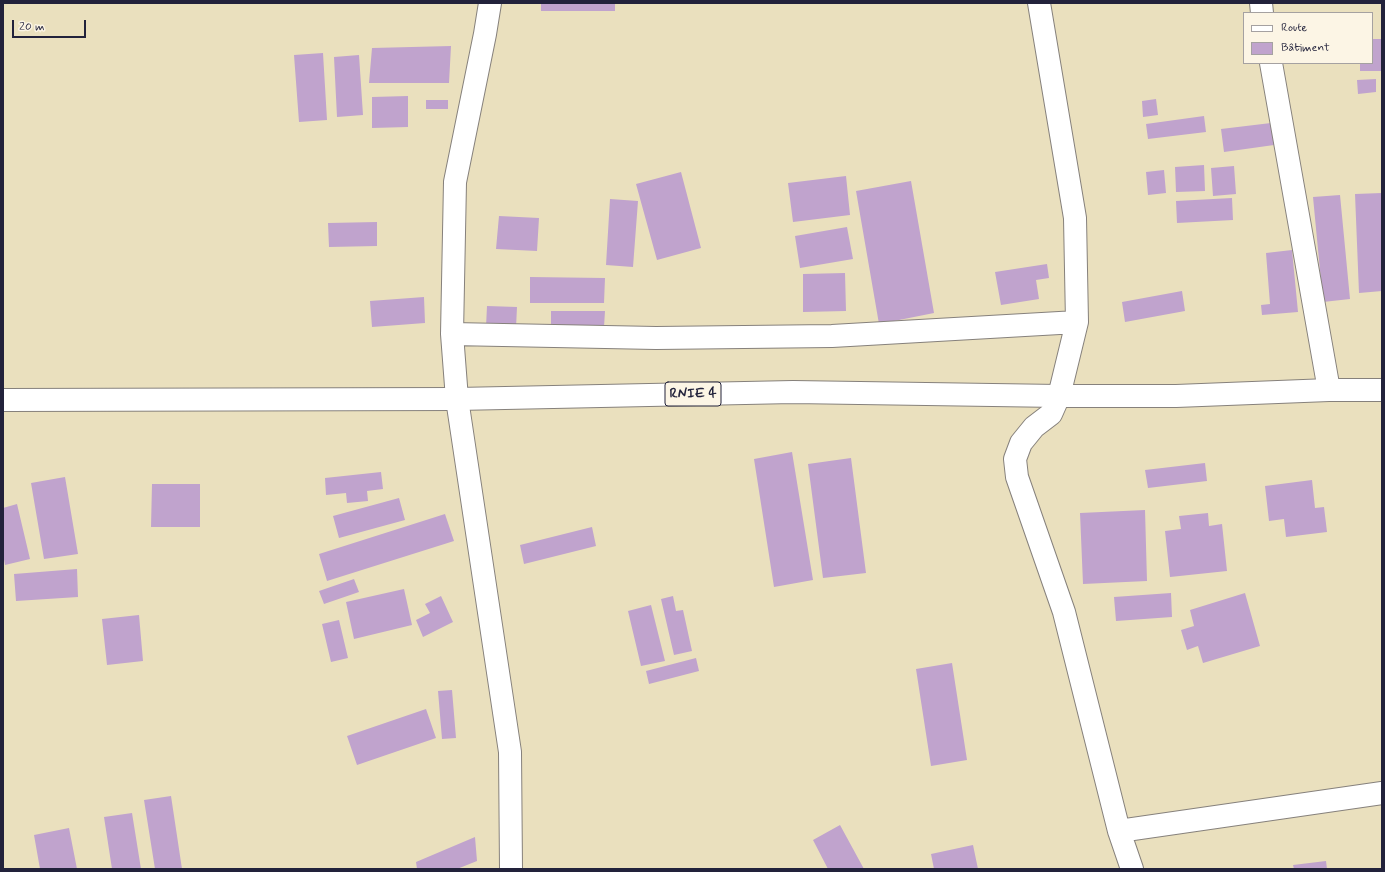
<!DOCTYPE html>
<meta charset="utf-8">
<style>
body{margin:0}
#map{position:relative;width:1385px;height:872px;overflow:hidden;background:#eae0be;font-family:Mynerve,sans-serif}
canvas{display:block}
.frame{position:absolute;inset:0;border:4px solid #22223b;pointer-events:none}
.legend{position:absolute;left:1243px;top:12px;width:130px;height:52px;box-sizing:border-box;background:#fcf5e5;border:1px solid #a5a1a1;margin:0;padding:5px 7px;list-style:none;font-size:12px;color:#22223b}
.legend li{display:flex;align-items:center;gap:8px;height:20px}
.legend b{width:20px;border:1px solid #a5a1a1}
.scale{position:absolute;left:12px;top:20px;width:74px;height:18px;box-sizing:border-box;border:2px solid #22223b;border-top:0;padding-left:5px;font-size:12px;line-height:14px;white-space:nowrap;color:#22223b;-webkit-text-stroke:3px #fcf5e5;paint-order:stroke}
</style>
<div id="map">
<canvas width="1385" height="872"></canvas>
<div class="frame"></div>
<ul class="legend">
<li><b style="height:5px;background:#fff"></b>Route</li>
<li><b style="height:11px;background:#c0a3cd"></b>Bâtiment</li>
</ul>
<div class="scale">20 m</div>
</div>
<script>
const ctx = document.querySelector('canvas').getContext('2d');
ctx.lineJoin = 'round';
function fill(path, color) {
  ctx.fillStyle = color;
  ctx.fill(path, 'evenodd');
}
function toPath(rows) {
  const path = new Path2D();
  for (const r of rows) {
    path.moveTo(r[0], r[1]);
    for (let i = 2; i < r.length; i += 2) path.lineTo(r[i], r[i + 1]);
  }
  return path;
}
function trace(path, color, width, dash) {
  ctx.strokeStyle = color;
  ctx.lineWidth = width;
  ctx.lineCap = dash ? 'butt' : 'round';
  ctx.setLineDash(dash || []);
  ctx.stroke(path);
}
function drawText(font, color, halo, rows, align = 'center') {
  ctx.font = font + ' Mynerve,sans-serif';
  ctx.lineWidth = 3;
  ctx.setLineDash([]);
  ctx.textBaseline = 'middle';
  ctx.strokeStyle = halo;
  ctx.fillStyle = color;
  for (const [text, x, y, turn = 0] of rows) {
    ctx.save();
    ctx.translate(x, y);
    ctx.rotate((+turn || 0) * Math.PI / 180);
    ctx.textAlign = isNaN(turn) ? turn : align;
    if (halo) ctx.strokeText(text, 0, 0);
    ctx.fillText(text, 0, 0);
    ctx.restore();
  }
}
fill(toPath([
 [541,3,615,3,615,11,541,11],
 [1372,39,1382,39,1381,71,1360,71,1360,63,1372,63],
 [451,46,449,83,369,83,372,48],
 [323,53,327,120,299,122,294,55],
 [359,55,363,115,337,117,334,57],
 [1376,79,1376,92,1358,94,1357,80],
 [408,96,408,127,372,128,372,97],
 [1156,99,1158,115,1143,117,1142,101],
 [426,100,448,100,448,109,426,109],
 [1204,116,1206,132,1148,139,1146,124],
 [1271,123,1274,145,1224,152,1221,129],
 [1204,165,1205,191,1176,192,1175,167],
 [1234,166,1236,194,1213,196,1211,168],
 [1164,170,1166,193,1148,195,1146,172],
 [681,172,701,248,657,260,636,184],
 [846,176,850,215,793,222,788,183],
 [911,181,934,313,879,324,856,191],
 [1382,193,1382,291,1359,293,1355,194],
 [1340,195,1350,299,1323,302,1313,197],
 [1232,198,1233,220,1177,223,1176,201],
 [610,199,638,201,633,267,606,265],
 [499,216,539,218,537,251,496,249],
 [377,222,377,246,329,247,328,223],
 [847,227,853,259,800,268,795,236],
 [1292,250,1298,312,1262,315,1261,305,1270,304,1266,253],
 [1047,264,1049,278,1036,280,1039,299,1001,305,995,272],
 [845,273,846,311,803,312,803,274],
 [530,277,605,278,604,303,530,303],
 [1182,291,1185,311,1125,322,1122,302],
 [424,297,425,323,372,327,370,301],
 [487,306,517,307,516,328,486,327],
 [551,311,605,311,604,327,551,327],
 [792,452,813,580,774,587,754,459],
 [851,458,866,573,823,578,808,464],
 [1205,463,1207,481,1148,488,1145,470],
 [381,472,383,489,367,491,368,501,347,503,346,493,326,495,325,478],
 [65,477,78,554,44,559,31,483],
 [1312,480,1315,508,1324,507,1327,532,1286,537,1284,519,1269,521,1265,486],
 [152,484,200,484,200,527,151,527],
 [399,498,405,520,339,538,333,516],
 [17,504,30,559,5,565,3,554,3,508],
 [1145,510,1147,581,1083,584,1080,513],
 [1208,513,1209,526,1222,524,1227,571,1170,577,1165,531,1181,529,1179,516],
 [445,514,454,541,327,581,319,554],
 [592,527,596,546,524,564,520,545],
 [77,569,78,597,16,601,14,574],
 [354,579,359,592,324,604,319,591],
 [404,589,412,625,354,639,346,602],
 [1171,593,1172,617,1116,621,1114,597],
 [1245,593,1260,646,1203,663,1198,646,1187,650,1181,630,1194,626,1190,610],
 [441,596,453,622,423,637,416,620,430,613,425,604],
 [673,596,676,611,683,610,692,651,674,655,661,599],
 [651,605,665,661,641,666,628,611],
 [139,615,143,661,107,665,102,619],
 [339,620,348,658,331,662,322,624],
 [696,658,699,671,649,684,646,671],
 [952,663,967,760,931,766,916,669],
 [452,690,456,738,442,739,438,691],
 [426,709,436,738,357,765,347,736],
 [171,796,182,869,155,869,144,800],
 [132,813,141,869,112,869,104,817],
 [840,825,864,869,828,869,813,840],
 [69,828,77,869,40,869,34,835],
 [475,837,477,861,457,869,417,869,416,862],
 [973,845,978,869,934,869,931,854],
 [1326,861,1327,869,1294,869,1293,865]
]), '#c0a3cd');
const minor = toPath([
 [490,3,485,34,455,182,452,334,457,399,510,752,511,869],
 [1039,3,1075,218,1077,322,1059,396,1051,414,1034,427,1021,443,1015,459,1017,477,1064,612,1119,831,1132,869],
 [1261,3,1262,13],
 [1271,63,1329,390],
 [452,334,656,338,832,336,1077,322],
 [1119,831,1382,793]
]);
const major = toPath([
 [3,400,457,399,793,392,1059,396,1176,396,1329,390,1382,390]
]);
trace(minor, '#86817c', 24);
trace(major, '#86817c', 24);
trace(minor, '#fff', 22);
trace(major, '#fff', 22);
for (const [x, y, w] of [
 [693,394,56]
]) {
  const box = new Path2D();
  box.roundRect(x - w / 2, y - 12, w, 24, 3);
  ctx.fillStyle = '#fcf5e5';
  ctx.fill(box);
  trace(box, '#22223b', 1);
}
drawText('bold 14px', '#22223b', null, [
 ["RNIE 4",693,394]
]);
</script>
